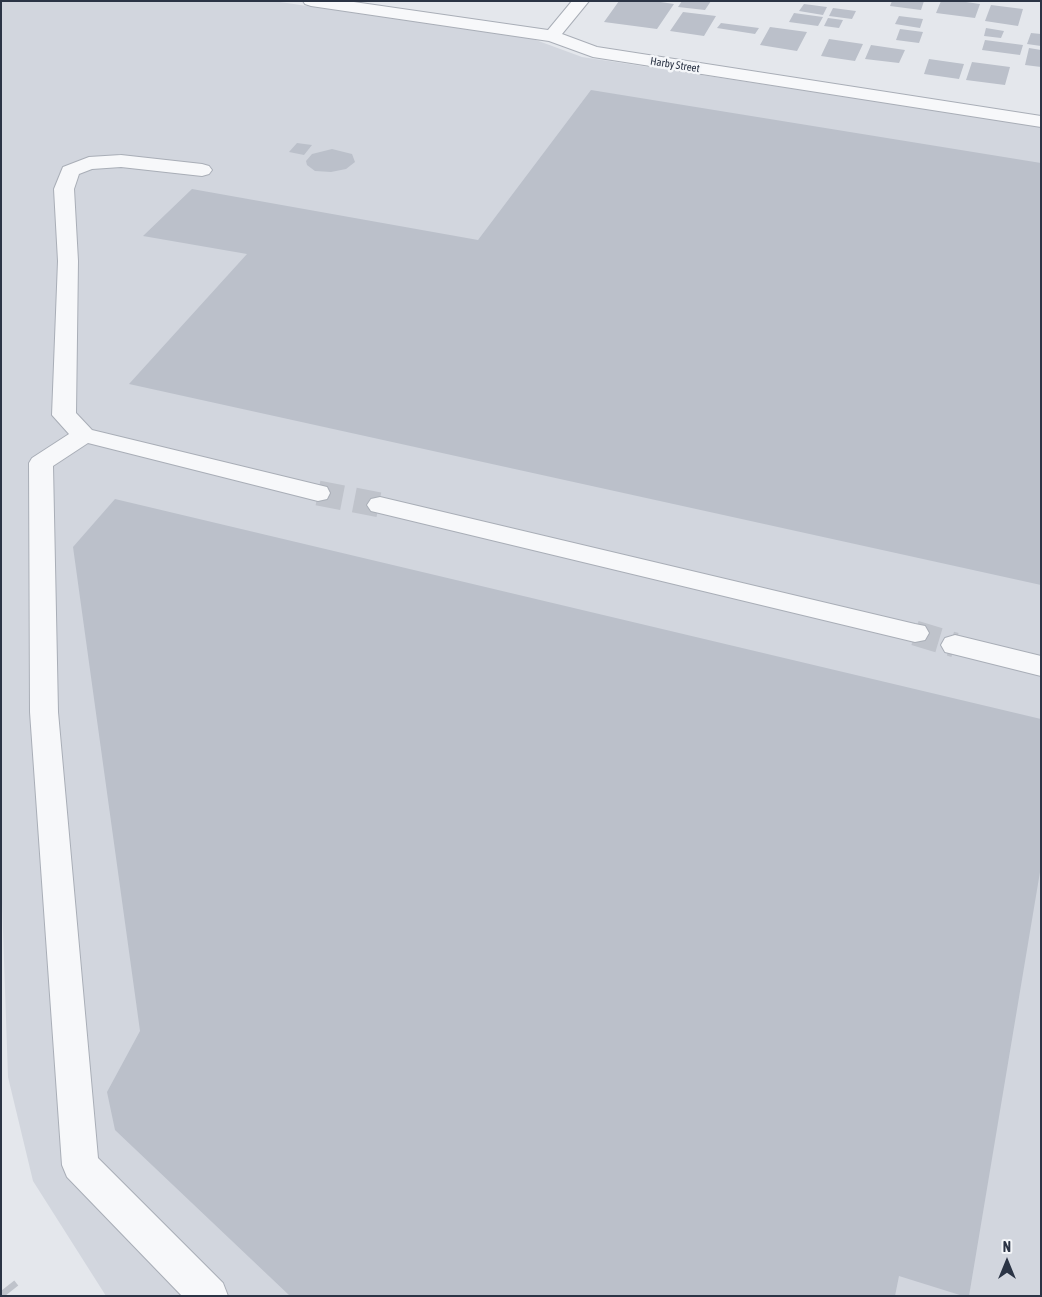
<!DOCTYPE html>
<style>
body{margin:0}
#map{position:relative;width:1042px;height:1297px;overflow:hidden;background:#e4e7ec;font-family:"Asap Condensed",sans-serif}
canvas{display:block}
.frame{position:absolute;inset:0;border:2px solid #2b3445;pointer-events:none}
.north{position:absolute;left:982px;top:1237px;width:50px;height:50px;-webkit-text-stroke:4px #f4f6f9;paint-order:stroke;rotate:0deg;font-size:14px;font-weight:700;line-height:20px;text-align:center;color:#2b3445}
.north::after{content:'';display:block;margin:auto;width:18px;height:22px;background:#2b3445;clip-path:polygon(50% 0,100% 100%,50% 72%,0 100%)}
</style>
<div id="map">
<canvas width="1042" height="1297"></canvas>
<div class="frame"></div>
<div class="north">N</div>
</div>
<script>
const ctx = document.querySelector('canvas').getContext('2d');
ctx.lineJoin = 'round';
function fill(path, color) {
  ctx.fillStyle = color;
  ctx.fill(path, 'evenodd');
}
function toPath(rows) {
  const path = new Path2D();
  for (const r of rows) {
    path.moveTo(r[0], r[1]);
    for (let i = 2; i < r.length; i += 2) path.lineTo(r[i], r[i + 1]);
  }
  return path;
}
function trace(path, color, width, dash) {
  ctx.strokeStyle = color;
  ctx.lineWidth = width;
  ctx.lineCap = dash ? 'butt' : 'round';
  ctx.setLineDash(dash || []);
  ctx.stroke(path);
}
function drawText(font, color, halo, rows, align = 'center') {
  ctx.font = font + ' "Asap Condensed",sans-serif';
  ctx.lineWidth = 5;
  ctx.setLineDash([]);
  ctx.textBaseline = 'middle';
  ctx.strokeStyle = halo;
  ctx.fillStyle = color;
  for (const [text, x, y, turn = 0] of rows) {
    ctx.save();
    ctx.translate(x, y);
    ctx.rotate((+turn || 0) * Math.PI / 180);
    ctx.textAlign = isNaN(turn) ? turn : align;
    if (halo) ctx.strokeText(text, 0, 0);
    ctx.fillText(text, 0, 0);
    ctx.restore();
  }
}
fill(toPath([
 [1,1,273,1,533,39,582,57,1041,126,1041,1296,106,1296,33,1181,8,1077,1,873]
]), '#d2d6de');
fill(toPath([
 [619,1,654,1,674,4,657,29,604,22],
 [682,1,711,1,705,10,678,7],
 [892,1,924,1,921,10,890,6],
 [941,1,959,1,980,4,975,18,936,13],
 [804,4,827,7,823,15,799,11],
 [991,5,1023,9,1018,26,985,21],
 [833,8,856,11,852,19,829,16],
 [683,12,716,16,704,36,670,31],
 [794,13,823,17,818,26,789,22],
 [899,16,923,19,920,28,895,24],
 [828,18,843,20,839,28,824,26],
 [721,23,759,28,755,34,717,28],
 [770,27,807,32,797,51,760,45],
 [986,28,1004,31,1001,38,984,36],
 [900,29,923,32,919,43,896,40],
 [1031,33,1041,34,1041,46,1027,44],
 [829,39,863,44,855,61,821,56],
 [985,40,1023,45,1020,55,982,50],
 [871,45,905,50,899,63,865,59],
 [1029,48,1041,50,1041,67,1025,65],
 [929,59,964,64,959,79,924,74],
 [972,62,1010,67,1005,85,966,80],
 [591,90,1041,163,1041,585,129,384,247,254,143,236,192,189,478,240],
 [297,143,312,145,304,155,289,152],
 [332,149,352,154,355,162,346,169,331,172,315,171,307,165,306,161,312,154],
 [115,499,1041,719,1041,866,969,1296,963,1296,899,1276,895,1296,290,1296,115,1130,107,1092,140,1031,73,547]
]), '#bbc0ca');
trace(toPath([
 [318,493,380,505],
 [915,633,955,645]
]), '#bfc3cb', 25, [25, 12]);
trace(toPath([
 [1,1291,5,1296]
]), '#bfc3cb', 34, [34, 17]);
const minor = toPath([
 [303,1,347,1,548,30,572,1,589,1,562,34,597,47,1041,116,1041,127,593,57,549,41,311,6,305,4,303,1],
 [121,155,202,164,209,166,212,170,209,174,202,176,121,167,92,169,79,174,74,189,78,261,76,413,92,430,327,487,330,493,327,499,318,501,88,443,53,466,58,712,98,1158,223,1283,228,1296,182,1296,67,1177,62,1165,30,712,29,463,32,458,69,434,52,415,58,261,54,189,63,167,89,157,121,155],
 [380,497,915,624,925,626,929,633,925,640,915,642,371,511,367,505,371,499,380,497],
 [955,635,1041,656,1041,676,945,652,941,645,945,638,955,635]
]);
trace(minor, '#a9aeb7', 2);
fill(minor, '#f7f8fa');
drawText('11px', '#2b3445', '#f4f6f9', [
 ["Harby Street",675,65,9]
]);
</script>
